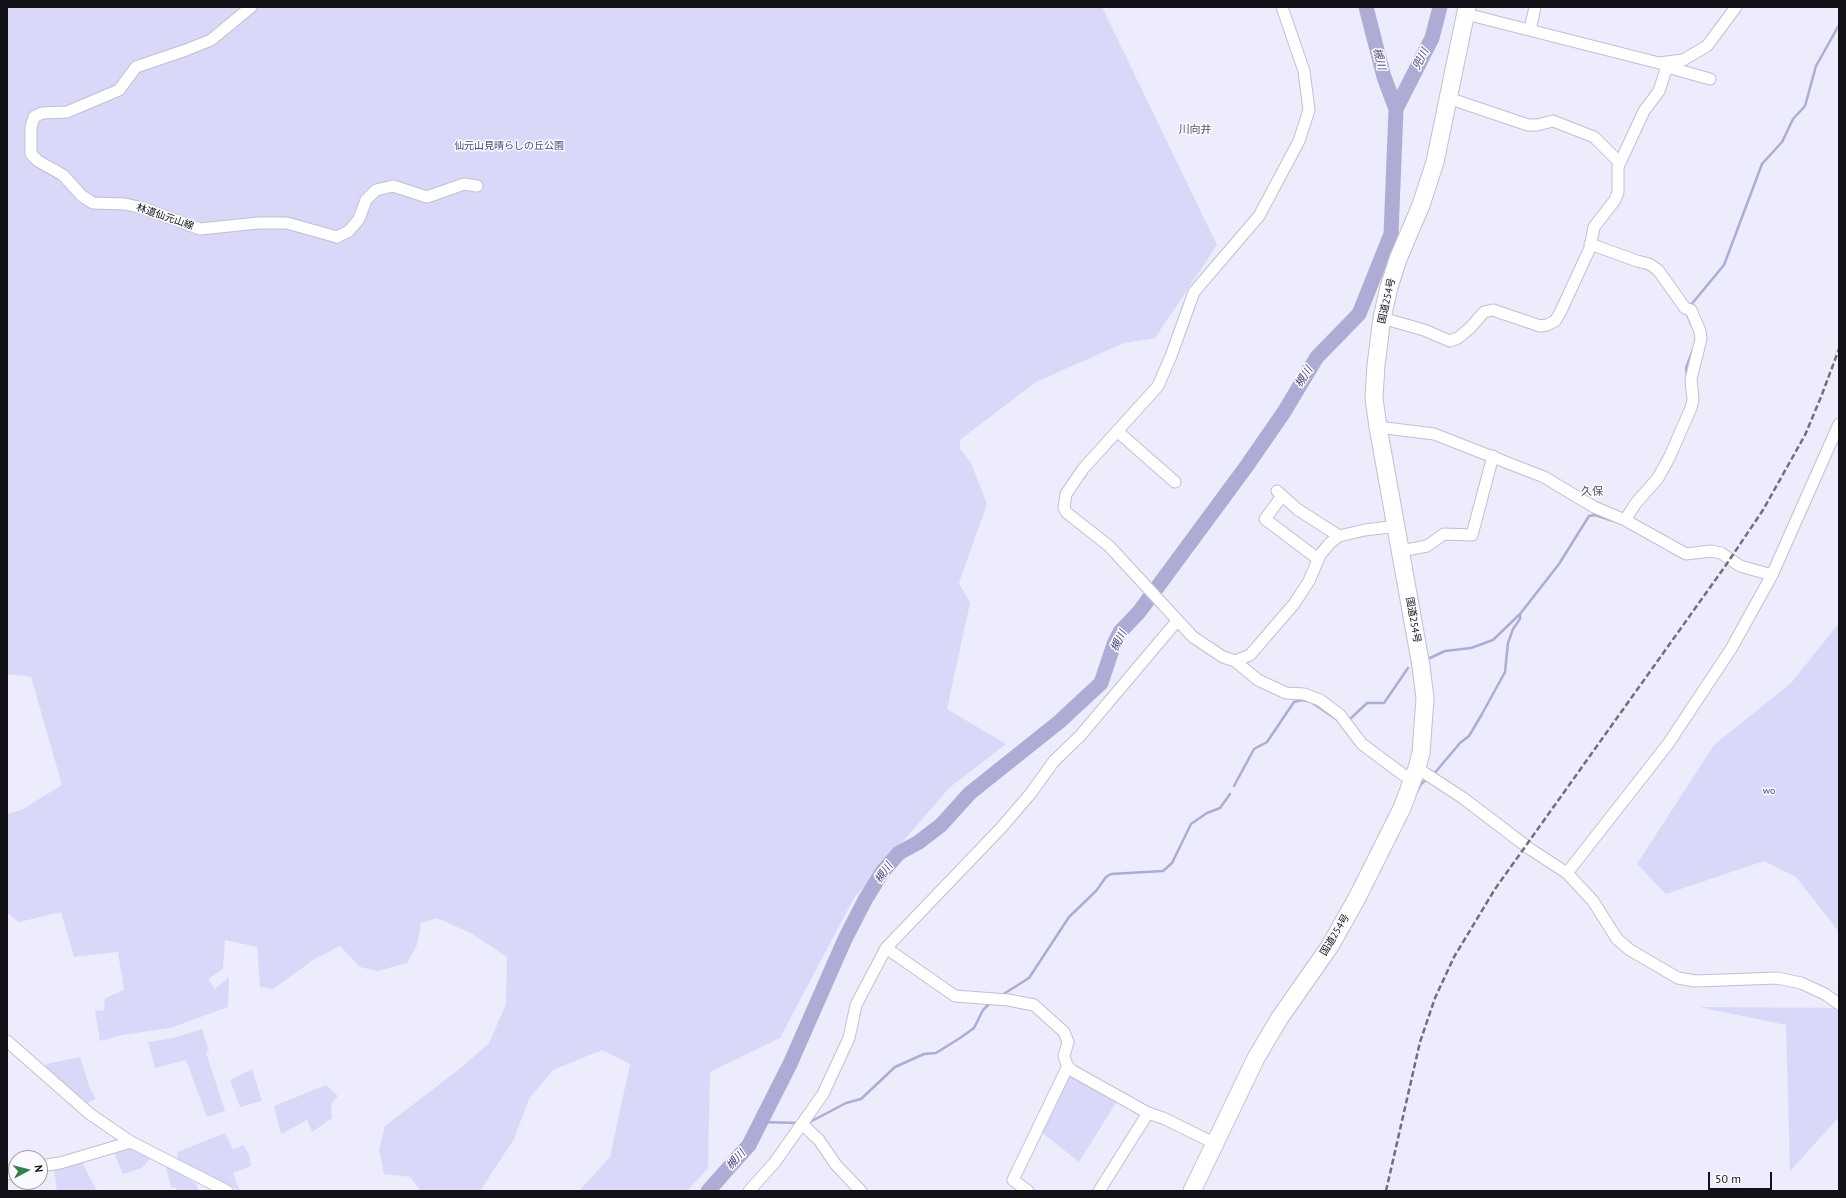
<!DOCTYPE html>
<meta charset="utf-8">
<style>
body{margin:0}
#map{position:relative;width:1846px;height:1198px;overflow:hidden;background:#ececfd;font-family:"PT Sans",sans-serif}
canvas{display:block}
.frame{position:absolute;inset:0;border:8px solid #111117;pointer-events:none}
.north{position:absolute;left:8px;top:1150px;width:40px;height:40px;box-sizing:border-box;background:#fafafe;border:1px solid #9d9da2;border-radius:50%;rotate:83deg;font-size:11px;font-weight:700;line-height:16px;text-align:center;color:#111117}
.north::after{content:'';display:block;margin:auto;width:14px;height:18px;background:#317e4e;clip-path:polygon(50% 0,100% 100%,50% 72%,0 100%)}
.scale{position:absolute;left:1708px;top:1172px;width:64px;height:18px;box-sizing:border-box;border:2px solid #111117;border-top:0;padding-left:5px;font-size:12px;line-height:14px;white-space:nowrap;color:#111117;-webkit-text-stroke:3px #fafafe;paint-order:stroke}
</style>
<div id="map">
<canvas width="1846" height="1198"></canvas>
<div class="frame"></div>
<div class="north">N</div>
<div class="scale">50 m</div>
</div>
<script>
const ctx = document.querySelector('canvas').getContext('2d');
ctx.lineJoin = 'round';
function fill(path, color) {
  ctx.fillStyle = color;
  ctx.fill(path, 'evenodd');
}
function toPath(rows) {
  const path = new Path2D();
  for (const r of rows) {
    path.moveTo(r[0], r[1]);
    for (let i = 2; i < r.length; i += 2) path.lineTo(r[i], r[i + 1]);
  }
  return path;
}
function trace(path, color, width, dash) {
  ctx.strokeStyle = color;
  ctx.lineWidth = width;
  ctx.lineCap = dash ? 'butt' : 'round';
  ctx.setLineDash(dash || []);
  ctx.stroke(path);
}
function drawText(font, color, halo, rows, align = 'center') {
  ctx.font = font + ' "PT Sans","Noto Sans JP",sans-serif';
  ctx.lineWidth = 3;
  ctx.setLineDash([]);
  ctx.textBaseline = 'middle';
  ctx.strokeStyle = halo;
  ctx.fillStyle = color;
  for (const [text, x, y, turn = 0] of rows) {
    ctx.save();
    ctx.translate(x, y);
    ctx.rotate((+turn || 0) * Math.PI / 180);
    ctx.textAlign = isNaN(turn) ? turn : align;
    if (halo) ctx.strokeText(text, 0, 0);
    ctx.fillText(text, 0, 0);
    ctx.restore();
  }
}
fill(toPath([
 [7,7,1102,7,1217,245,1155,338,1124,343,1036,382,960,440,960,449,971,463,987,504,959,583,970,603,947,709,1006,744,949,788,854,898,780,1038,710,1072,708,1168,687,1191,579,1191,610,1157,630,1064,602,1050,553,1070,529,1099,514,1139,480,1191,421,1191,410,1177,384,1174,379,1150,385,1126,462,1067,489,1043,506,1004,507,957,471,933,437,918,421,923,417,945,407,963,378,971,360,967,340,946,313,960,273,989,260,987,257,947,225,940,223,969,208,979,215,989,229,977,228,1007,170,1028,122,1035,100,1041,95,1011,104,1010,105,998,124,990,118,952,74,957,61,912,19,922,7,913,7,814,21,810,62,785,31,677,7,674],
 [1839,623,1839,932,1796,877,1764,861,1666,894,1637,864,1714,745,1791,683],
 [1699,1007,1839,1008,1839,1117,1790,1171,1786,1025],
 [202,1029,209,1051,206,1052,225,1111,207,1117,186,1060,155,1068,148,1042,173,1038],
 [80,1057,89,1086,96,1099,85,1104,45,1068,46,1064],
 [252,1069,262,1101,240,1107,230,1080],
 [1072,1074,1119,1098,1079,1162,1040,1131,1066,1077],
 [326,1085,338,1096,331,1104,332,1118,312,1132,307,1120,281,1134,274,1106],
 [225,1133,233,1150,243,1145,249,1154,251,1166,233,1173,240,1191,178,1159,177,1152],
 [133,1147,151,1157,142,1168,123,1174,114,1153],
 [82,1162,97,1191,57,1191,54,1169],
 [165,1163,196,1184,199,1191,178,1191,176,1188,171,1187]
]), '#d9d8f9');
trace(toPath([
 [1690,306,1724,265,1762,164,1782,142,1793,119,1805,106,1816,66,1839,25],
 [1687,314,1691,324],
 [1687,375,1686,368,1694,347],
 [1430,658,1445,651,1471,648,1493,640,1520,614,1559,564,1589,516,1595,515,1613,521],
 [1349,720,1367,703,1384,703,1408,668],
 [1433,775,1460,743,1469,736,1482,714,1505,672,1508,643,1513,629,1520,619,1520,614],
 [1234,786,1254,749,1267,742,1294,702,1302,700,1311,702,1339,721],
 [1417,792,1421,784,1427,779],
 [1002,995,1029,978,1069,917,1096,891,1106,877,1111,874,1163,871,1172,863,1191,824,1207,813,1220,808,1230,794],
 [762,1122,798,1123],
 [808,1123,846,1103,861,1099,895,1067,924,1054,936,1053,960,1038,974,1028,983,1010,991,1002]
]), '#aeacd4', 2.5);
trace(toPath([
 [1396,109,1432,38,1440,7],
 [708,1191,749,1145,790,1064,845,939,865,900,883,871,899,853,919,842,941,825,970,793,1059,722,1101,683,1114,644,1120,632,1139,612,1246,467,1284,412,1317,357,1359,314,1391,234,1396,109,1384,77,1366,7]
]), '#aeacd4', 15);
const minor = toPath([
 [251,7,211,40,186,50,136,67,119,90,67,112,42,113,34,117,31,127,31,154,38,161,63,175,82,196,93,203,125,204,143,208,200,229,258,223,287,223,337,237,349,231,359,219,366,200,376,190,393,186,427,197,464,184,477,186],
 [1282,7,1304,71,1309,110,1299,141,1259,216,1194,292,1171,356,1158,386,1083,469,1066,494,1064,508,1067,513,1109,546,1193,637,1223,657,1235,661,1258,680,1286,693,1304,694,1320,700,1340,715,1362,744,1413,782],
 [1466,14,1659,63,1683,60,1707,46,1736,7],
 [1530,30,1535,7],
 [1667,67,1710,79],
 [1448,98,1528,125,1537,125,1553,121,1594,137,1620,163],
 [1590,244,1637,261,1649,264,1658,270,1685,308,1691,310,1700,331,1701,339,1691,379,1693,400,1691,408,1669,458,1658,478,1636,503,1625,520],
 [1382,318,1424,330,1450,341,1458,338,1470,328,1484,312,1493,310,1540,326,1547,325,1555,321,1560,313,1590,248,1594,227,1615,200,1618,192,1618,167,1644,111,1659,91,1668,63],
 [1378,427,1434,434,1544,477,1594,507,1625,520,1686,554,1711,551,1721,553,1740,566,1772,575],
 [1117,431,1175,482],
 [1277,491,1297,509,1339,536],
 [1282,496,1265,519,1318,559],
 [1401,551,1427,546,1444,534,1472,535,1493,456],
 [1235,661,1250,655,1294,604,1309,581,1320,555,1330,543,1339,536,1365,530,1397,526],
 [1417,768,1463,798,1530,849,1567,873,1593,901,1617,939,1630,950,1678,978,1695,981,1777,978,1801,983,1825,994,1839,1004],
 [1567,873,1668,744,1731,649,1772,575,1839,424],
 [886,948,955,996,1008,1000,1034,1005,1064,1032,1068,1042,1064,1056,1067,1065,1071,1070,1148,1113,1163,1118,1214,1143],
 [7,1041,90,1114,131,1142,227,1191],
 [802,1124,819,1140,836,1165,861,1191],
 [40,1166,60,1163,131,1142],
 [7,1174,16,1172],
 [749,1191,775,1162,823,1094,849,1038,856,1005,886,948,1001,828,1031,793,1054,761,1080,736,1177,621],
 [1028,1191,1013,1180,1068,1066],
 [1099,1191,1148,1113]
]);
const highway = toPath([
 [1192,1191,1256,1058,1279,1019,1330,946,1357,898,1402,808,1417,768,1421,753,1425,698,1421,666,1378,427,1374,398,1376,365,1382,318,1389,287,1398,259,1421,205,1435,162,1467,7]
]);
trace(minor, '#c0c0d0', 13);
trace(highway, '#c0c0d0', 19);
trace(minor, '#fff', 11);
trace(highway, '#fff', 17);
trace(toPath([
 [1386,1191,1420,1042,1435,998,1454,957,1495,889,1726,565,1763,510,1805,435,1821,397,1839,349]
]), '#70707a', 2.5, [6, 3]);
drawText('10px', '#4d487d', '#fafafe', [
 ["仙元山見晴らしの丘公園",509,146],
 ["wo",1769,791]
]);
drawText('10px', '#111117', '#fafafe', [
 ["林道仙元山線",165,217,19],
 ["国道254号",1387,301,-77],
 ["国道254号",1413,620,80],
 ["国道254号",1335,935,-59]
]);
drawText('italic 11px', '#4a457a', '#fafafe', [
 ["槻川",1379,59,76],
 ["兜川",1421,59,-63],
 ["槻川",1304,377,-57],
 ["槻川",1119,641,-64],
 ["槻川",884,873,-55],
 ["槻川",736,1160,-48]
]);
drawText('11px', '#555462', '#fafafe', [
 ["川向井",1195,130],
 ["久保",1592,492]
]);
</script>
